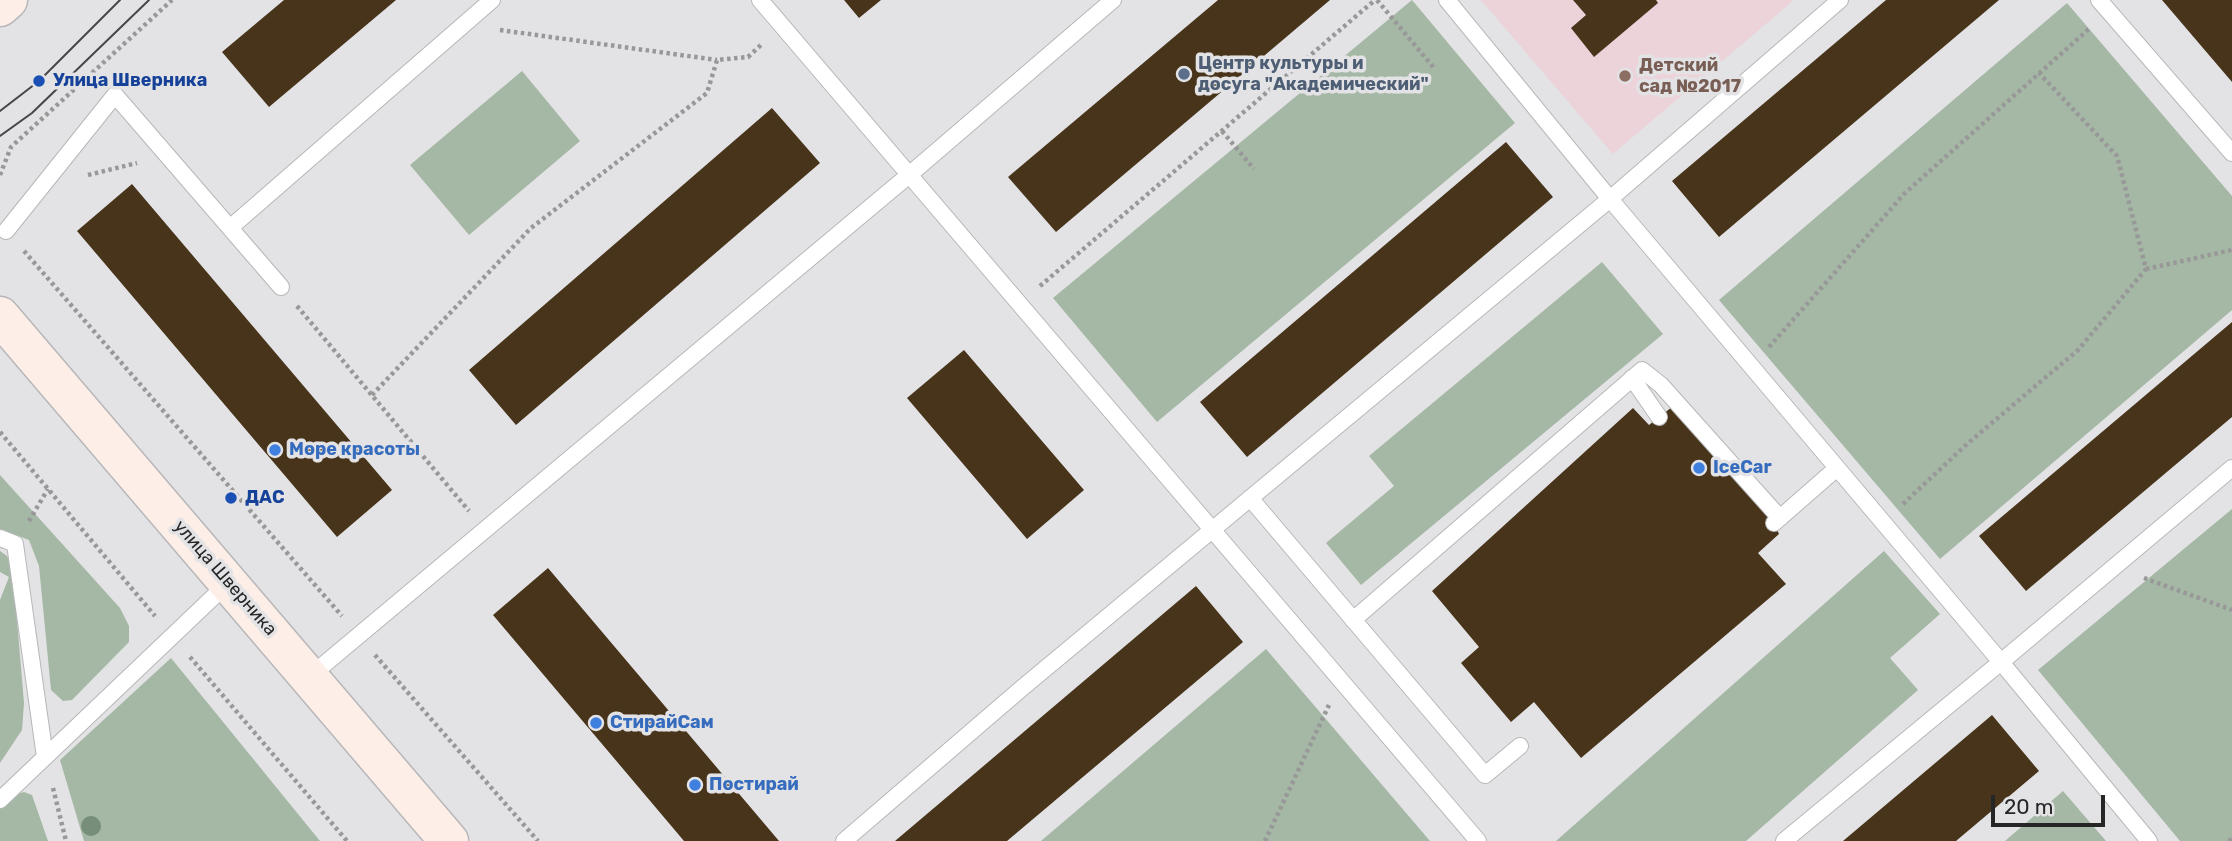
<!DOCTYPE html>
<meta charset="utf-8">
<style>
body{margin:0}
#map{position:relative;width:2232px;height:841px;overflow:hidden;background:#e3e3e5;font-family:Rubik,sans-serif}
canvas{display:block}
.scale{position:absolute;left:1991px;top:795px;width:114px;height:32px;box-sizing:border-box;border:4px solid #262627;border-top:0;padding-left:9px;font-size:21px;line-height:24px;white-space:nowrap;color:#262627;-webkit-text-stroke:5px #e3e3e5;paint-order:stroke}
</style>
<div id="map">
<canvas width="2232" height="841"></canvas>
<div class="scale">20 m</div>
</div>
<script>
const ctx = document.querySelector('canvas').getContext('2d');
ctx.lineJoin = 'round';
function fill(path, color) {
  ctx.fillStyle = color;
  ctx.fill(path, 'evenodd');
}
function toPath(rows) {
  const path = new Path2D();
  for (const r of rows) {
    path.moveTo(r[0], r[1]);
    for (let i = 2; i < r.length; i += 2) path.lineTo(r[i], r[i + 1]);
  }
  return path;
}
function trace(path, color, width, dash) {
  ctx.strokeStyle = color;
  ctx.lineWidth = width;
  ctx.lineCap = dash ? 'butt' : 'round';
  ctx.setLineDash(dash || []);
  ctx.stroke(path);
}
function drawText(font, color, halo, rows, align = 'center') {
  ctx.font = font + ' Rubik,sans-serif';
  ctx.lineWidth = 7;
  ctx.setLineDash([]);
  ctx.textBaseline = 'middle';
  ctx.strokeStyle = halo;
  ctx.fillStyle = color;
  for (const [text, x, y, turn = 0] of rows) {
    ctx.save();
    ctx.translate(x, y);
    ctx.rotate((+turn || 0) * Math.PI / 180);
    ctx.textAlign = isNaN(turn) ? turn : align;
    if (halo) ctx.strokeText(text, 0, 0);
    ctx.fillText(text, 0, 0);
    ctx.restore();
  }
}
fill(toPath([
 [1481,0,1794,0,1613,154]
]), '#ecd2d9');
fill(toPath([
 [1412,0,1515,123,1157,422,1053,298],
 [2067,3,2232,196,2232,310,1940,559,1719,300],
 [522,71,580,141,469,235,410,165],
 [1602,262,1663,334,1361,585,1326,543,1394,486,1369,456],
 [0,475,120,608,129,626,129,642,72,700,63,701,51,690,39,566,29,540,0,529],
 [2232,509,2232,841,2180,841,2038,670],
 [0,551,7,556,13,573,24,703,22,730,0,763,0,600,9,577,0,572],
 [1884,551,1940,614,1890,658,1918,690,1746,841,1556,841],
 [1266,649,1430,841,1041,841],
 [171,658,320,841,84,841,60,760],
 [2063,791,2106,841,2005,841],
 [24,792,32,795,48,841,0,841,0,809,17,794]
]), '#a5b7a5');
fill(toPath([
 [284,0,396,0,269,107,222,52],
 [844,0,881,0,859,18],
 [1218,0,1330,0,1056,232,1008,177],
 [1573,0,1656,0,1658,3,1594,57,1571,28,1586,15],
 [1886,0,1999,0,1719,237,1672,181],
 [2162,0,2232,0,2232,82],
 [772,108,820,163,516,425,469,370],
 [1506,142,1553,197,1247,457,1200,402],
 [132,184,392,490,337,537,77,231],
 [2232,322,2232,417,2026,591,1979,536],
 [964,350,1084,490,1027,539,907,398],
 [1672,407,1774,523,1779,534,1758,553,1786,584,1581,758,1534,702,1511,722,1461,663,1479,647,1432,591,1633,408,1649,425],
 [548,568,779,841,684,841,493,615],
 [1196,586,1243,642,1007,841,895,841],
 [1992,715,2039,771,1956,841,1843,841]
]), '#47341a');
const lane = toPath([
 [760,0,1478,841],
 [1840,0,1610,199,2001,662,2232,468],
 [2099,0,2232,153],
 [231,227,492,0],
 [6,231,115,95,281,287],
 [1632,378,1659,417],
 [1250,498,1485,775,1520,746],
 [1774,523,1837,468],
 [0,538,15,544,45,757],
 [1353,620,1642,370,1661,385,1780,518],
 [309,677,909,175,1113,0],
 [0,800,228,583],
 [844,841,1022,688,1610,199,1447,0],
 [1784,841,2001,662,2149,841]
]);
const secondary = toPath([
 [0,7,8,0],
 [0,316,449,841]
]);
trace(lane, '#b7b7b9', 18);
trace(secondary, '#b7b7b9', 41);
trace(toPath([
 [1377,0,1434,68],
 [500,30,717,60],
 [1222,131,1254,169],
 [0,175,11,147,172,0],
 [88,175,137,163],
 [24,251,342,616],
 [2146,269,2232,250],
 [1040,286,1375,0],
 [297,306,469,511],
 [1769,347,1905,193,2090,28],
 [372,395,531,228,707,93,717,60,748,57,762,44],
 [0,432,155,616],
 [1903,504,1967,444,2078,350,2146,269,2117,156,2039,73],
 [29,521,48,489],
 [2144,578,2232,610],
 [375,655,538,841],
 [190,657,347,841],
 [53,788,66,841],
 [1265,841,1329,705],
 [2229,841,2232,839]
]), '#989899', 4.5, [3.5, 3.5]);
trace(lane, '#fff', 16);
trace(secondary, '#fdeee7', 38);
trace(toPath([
 [0,111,39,81,120,0],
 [0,136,32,113,149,0]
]), '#464647', 2);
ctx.fillStyle = '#768e7a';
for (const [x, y] of [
 [91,826]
]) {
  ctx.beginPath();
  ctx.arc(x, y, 10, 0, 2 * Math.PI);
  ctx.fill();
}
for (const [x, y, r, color] of [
 [1184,74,7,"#5c6f8a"],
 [1625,76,7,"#8d6e63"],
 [39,81,7,"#1a4fb4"],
 [275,450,7,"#3f7fe0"],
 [1699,468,7,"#3f7fe0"],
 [231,498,7,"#1a4fb4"],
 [596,723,7,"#3f7fe0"],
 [695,785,7,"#3f7fe0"]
]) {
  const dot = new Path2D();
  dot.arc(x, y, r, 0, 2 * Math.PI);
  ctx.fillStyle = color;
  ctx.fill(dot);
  trace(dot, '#e3e3e5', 2.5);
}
drawText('bold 18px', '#4e5e75', '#e3e3e5', [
 ["Центр культуры и",1198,64],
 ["досуга \"Академический\"",1198,85]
], 'left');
drawText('bold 18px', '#785e54', '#e3e3e5', [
 ["Детский",1639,66],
 ["сад №2017",1639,87]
], 'left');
drawText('bold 18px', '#164399', '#e3e3e5', [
 ["Улица Шверника",53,81],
 ["ДАС",245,498]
], 'left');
drawText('bold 18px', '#366cbe', '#e3e3e5', [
 ["Море красоты",289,450],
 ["IceCar",1713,468],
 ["СтирайСам",610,723],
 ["Постирай",709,785]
], 'left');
drawText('18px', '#262627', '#e3e3e5', [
 ["улица Шверника",225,578,49]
]);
</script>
